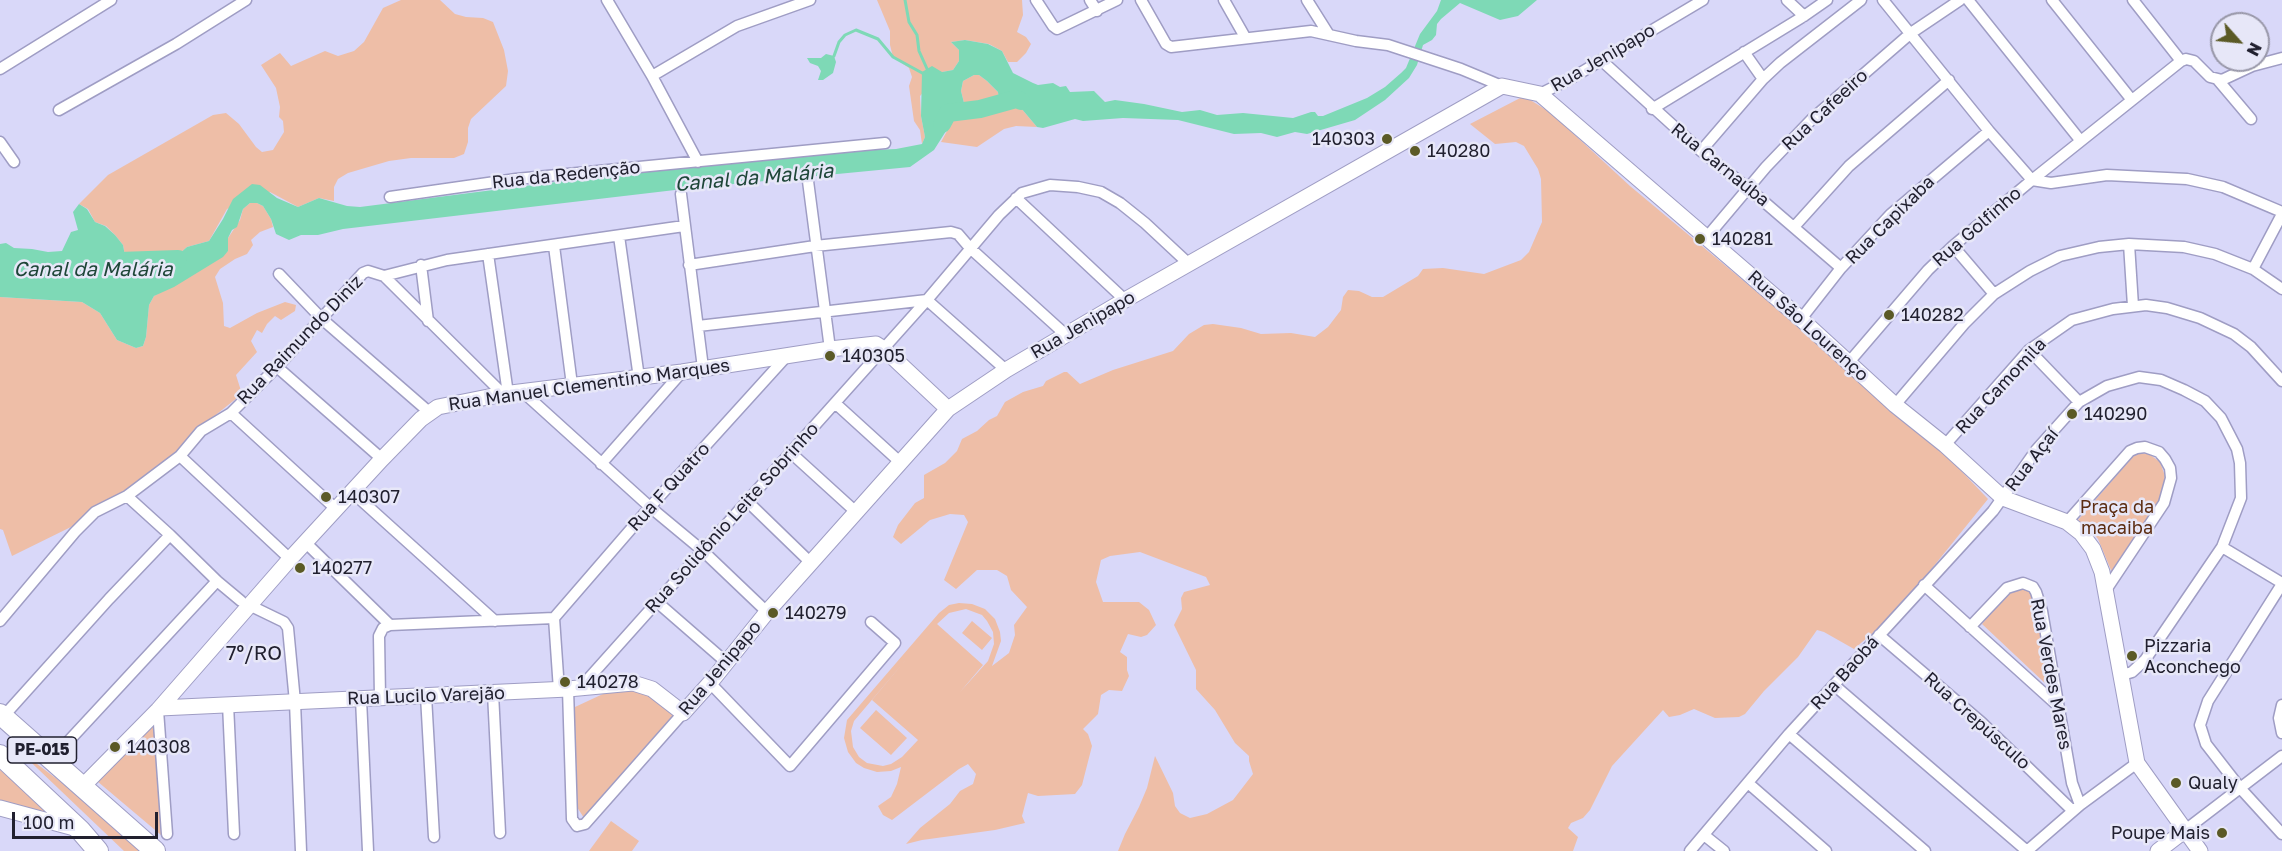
<!DOCTYPE html>
<meta charset="utf-8">
<style>
body{margin:0}
#map{position:relative;width:2282px;height:851px;overflow:hidden;background:#d9d8f9;font-family:"Golos Text",sans-serif}
canvas{display:block}
.north{position:absolute;left:2210px;top:12px;width:60px;height:60px;box-sizing:border-box;background:#e7e7f8;border:2px solid #9897a8;border-radius:50%;rotate:117deg;font-size:16px;font-weight:700;line-height:24px;text-align:center;color:#21202f}
.north::after{content:'';display:block;margin:auto;width:21px;height:27px;background:#5b5a26;clip-path:polygon(50% 0,100% 100%,50% 72%,0 100%)}
.scale{position:absolute;left:12px;top:812px;width:146px;height:27px;box-sizing:border-box;border:3px solid #21202f;border-top:0;padding-left:8px;font-size:18px;line-height:21px;white-space:nowrap;color:#21202f;-webkit-text-stroke:4px #e7e7f8;paint-order:stroke}
</style>
<div id="map">
<canvas width="2282" height="851"></canvas>
<div class="north">N</div>
<div class="scale">100 m</div>
</div>
<script>
const ctx = document.querySelector('canvas').getContext('2d');
ctx.lineJoin = 'round';
function fill(path, color) {
  ctx.fillStyle = color;
  ctx.fill(path, 'evenodd');
}
function toPath(rows) {
  const path = new Path2D();
  for (const r of rows) {
    path.moveTo(r[0], r[1]);
    for (let i = 2; i < r.length; i += 2) path.lineTo(r[i], r[i + 1]);
  }
  return path;
}
function trace(path, color, width, dash) {
  ctx.strokeStyle = color;
  ctx.lineWidth = width;
  ctx.lineCap = dash ? 'butt' : 'round';
  ctx.setLineDash(dash || []);
  ctx.stroke(path);
}
function drawText(font, color, halo, rows, align = 'center') {
  ctx.font = font + ' "Golos Text",sans-serif';
  ctx.lineWidth = 5;
  ctx.setLineDash([]);
  ctx.textBaseline = 'middle';
  ctx.strokeStyle = halo;
  ctx.fillStyle = color;
  for (const [text, x, y, turn = 0] of rows) {
    ctx.save();
    ctx.translate(x, y);
    ctx.rotate((+turn || 0) * Math.PI / 180);
    ctx.textAlign = isNaN(turn) ? turn : align;
    if (halo) ctx.strokeText(text, 0, 0);
    ctx.fillText(text, 0, 0);
    ctx.restore();
  }
}
fill(toPath([
 [401,0,440,0,455,14,466,17,483,18,493,22,504,50,508,71,506,86,471,119,468,128,468,142,464,154,454,158,411,158,389,161,348,173,338,179,334,187,334,201,319,198,298,207,270,192,227,209,209,241,187,247,179,254,159,256,150,264,138,257,125,256,123,245,115,235,106,226,95,222,88,209,79,204,108,175,213,115,226,113,239,124,256,147,262,152,273,150,284,132,283,121,279,117,280,107,276,88,261,65,280,53,291,66,325,51,338,56,354,51,364,42,383,8],
 [877,0,1022,0,1023,15,1017,32,1026,37,1031,44,1026,53,1017,62,1008,62,1002,51,989,44,965,40,951,42,959,50,959,61,953,70,942,72,920,96,921,116,925,137,922,144,920,130,914,121,909,86,912,77,909,68,893,57,890,45,890,31],
 [974,75,979,75,987,81,998,92,999,100,995,109,1015,107,1021,108,1037,127,1016,126,1004,129,977,147,941,142,953,120,959,117,964,103,961,91,963,81],
 [1524,96,1551,113,1630,186,1787,317,1885,406,1950,459,1988,499,1912,593,1882,625,1854,649,1824,632,1817,630,1798,657,1764,691,1745,714,1739,717,1715,718,1694,709,1680,715,1669,717,1663,710,1612,766,1590,810,1583,818,1571,823,1568,828,1578,837,1573,851,1118,851,1125,834,1139,807,1147,788,1155,756,1173,793,1175,806,1180,813,1190,818,1207,814,1233,800,1253,774,1249,761,1249,756,1235,743,1215,710,1196,689,1196,670,1174,625,1182,609,1181,598,1184,592,1210,585,1206,577,1140,552,1110,556,1101,560,1096,582,1103,602,1139,602,1149,610,1156,625,1147,635,1141,637,1128,634,1120,652,1127,657,1127,670,1129,676,1122,691,1109,690,1101,695,1098,714,1083,729,1088,734,1092,746,1082,785,1075,794,1038,796,1028,793,1022,816,1025,823,995,830,922,840,906,844,920,828,950,804,960,791,973,784,976,774,968,764,959,769,892,820,883,815,878,806,891,797,897,784,901,767,891,771,877,772,864,768,856,763,848,752,844,738,847,720,939,613,949,605,959,603,972,604,985,609,995,619,1000,632,1001,641,992,666,1009,653,1015,635,1014,625,1027,607,1011,590,1007,576,997,570,977,570,956,589,944,580,968,522,964,515,950,514,930,520,901,544,893,537,898,525,915,503,924,498,924,475,945,463,957,451,962,439,977,431,989,420,997,416,1005,402,1023,392,1043,386,1046,381,1064,372,1067,372,1080,384,1113,370,1173,351,1189,334,1204,325,1213,324,1241,328,1261,334,1291,333,1315,337,1328,327,1341,310,1343,297,1348,290,1359,291,1372,297,1383,297,1418,276,1423,269,1443,268,1484,274,1521,260,1529,252,1542,222,1541,179,1538,169,1524,146,1516,142,1495,144,1470,124],
 [966,609,982,615,987,621,993,632,994,644,988,661,960,692,983,665,937,624,949,613],
 [909,656,872,700,918,740,902,757,891,764,883,766,867,763,859,757,853,747,851,731,854,721],
 [250,203,257,203,263,206,271,219,273,227,260,232,251,240,253,245,247,254,235,259,220,269,215,277,223,303,224,326,230,328,257,313,285,302,296,305,295,311,281,320,275,316,267,324,262,333,257,330,251,341,257,352,236,375,242,394,193,433,178,452,133,487,93,508,75,525,12,556,3,530,0,529,0,297,82,302,100,313,117,340,136,348,143,346,146,337,149,305,154,296,228,251,228,238,240,220,243,209],
 [2136,453,2149,454,2160,462,2165,476,2163,491,2154,512,2113,575,2098,539,2087,527,2078,520],
 [2031,587,2036,598,2052,685,2048,686,1982,624,2011,590],
 [972,621,992,638,982,650,962,633],
 [633,680,683,715,584,818,575,804,575,707],
 [876,710,907,738,891,755,860,728],
 [155,724,161,835,97,781],
 [16,748,111,820,147,851,124,851],
 [2,761,64,819,0,802,0,772],
 [611,821,639,841,632,851,589,851]
]), '#eebea7');
fill(toPath([
 [1441,0,1537,0,1518,16,1500,20,1460,3,1441,19,1437,24,1436,35,1432,40,1423,45,1417,65,1409,78,1385,100,1355,120,1307,134,1295,132,1277,137,1261,133,1234,134,1178,120,1123,118,1083,121,1075,119,1043,128,1037,127,1021,108,1015,107,1004,111,994,109,999,100,998,92,987,81,979,75,974,75,963,81,961,91,964,103,959,117,953,120,934,150,910,167,692,188,377,225,343,229,318,235,301,235,289,240,276,234,271,219,263,206,257,203,250,203,243,209,237,227,232,230,228,238,228,251,223,257,174,287,154,296,149,305,146,337,143,346,136,348,117,340,100,313,82,302,0,297,0,244,6,243,14,248,32,249,48,252,62,251,71,232,78,230,73,212,79,204,87,209,95,222,105,226,115,235,123,245,125,256,134,255,150,264,162,252,170,254,179,254,187,247,209,241,223,219,233,199,252,184,260,185,277,198,298,207,319,198,347,206,360,207,595,177,831,152,896,149,922,144,925,137,921,116,922,72,932,66,942,72,953,70,959,61,959,50,951,42,965,40,988,44,1002,51,1013,73,1033,83,1038,85,1053,83,1060,87,1066,86,1070,92,1094,91,1105,102,1115,100,1144,104,1182,112,1200,110,1217,115,1243,113,1293,118,1311,112,1315,112,1318,116,1323,116,1367,98,1385,87,1401,73,1406,68,1420,34,1437,11],
 [826,54,834,56,836,62,833,73,823,80,818,80,821,71,818,66,810,63,807,58,821,58]
]), '#7ed9b6');
trace(toPath([
 [905,0,909,22,917,35,919,51,928,71],
 [834,56,839,42,845,35,856,30,878,39,893,57,924,74]
]), '#7ed9b6', 3);
trace(toPath([
 [942,124,948,113,980,109,1016,99,1021,101],
 [119,261,178,259]
]), '#7ed9b6', 18);
const street = toPath([
 [607,0,652,76,698,162],
 [1036,0,1053,26,1057,29,1117,0],
 [1090,0,1097,11],
 [1141,0,1166,44,1171,47,1311,31,1356,41,1388,45,1461,69,1502,86],
 [1224,0,1245,37],
 [1307,0,1329,35],
 [1787,0,1804,16],
 [1883,0,1989,131,2032,180,2181,61,2186,59,2194,61,2210,77,2222,80,2252,66,2282,58],
 [1968,0,2080,140],
 [2052,0,2131,99],
 [2133,0,2181,61],
 [1744,52,1763,79],
 [1601,60,1701,151,1748,188,1841,268],
 [0,69,111,0],
 [652,76,737,26,810,0],
 [2218,80,2251,119],
 [1540,94,1570,79,1703,0],
 [1652,109,1804,16,1827,0],
 [59,110,176,44,246,0],
 [0,142,14,162],
 [1701,151,1763,79,1780,63,1861,0],
 [808,181,830,349],
 [681,194,703,368],
 [390,197,516,179,885,143],
 [1016,198,1125,300],
 [1794,227,1849,166,1949,80],
 [619,236,639,378],
 [1707,237,1766,167,1812,119,1911,33,1960,0],
 [2129,244,2133,306],
 [554,246,572,385],
 [1953,246,1994,294],
 [488,254,508,394],
 [421,265,428,321],
 [689,265,815,246,951,232,958,234,970,248,1066,335],
 [2253,269,2282,214],
 [279,274,322,319,429,412],
 [384,276,503,394],
 [1801,319,1841,268,1891,214,1989,131],
 [698,326,927,300,1006,370],
 [2029,350,2079,402],
 [1850,361,1928,270,1953,246,2032,180,2051,183,2107,175,2187,179,2223,187,2282,212],
 [277,367,382,459],
 [524,393,650,507,703,551,767,612],
 [835,403,901,463],
 [1895,405,1964,324,1994,294,2030,271,2060,256,2099,247,2129,244,2184,247,2215,254,2253,269,2282,289],
 [231,413,336,509],
 [1945,445,2029,350,2072,320,2113,309,2146,305,2167,308,2200,318,2234,334,2251,347,2282,381],
 [790,452,856,512],
 [180,456,290,559],
 [601,464,682,372],
 [352,492,495,621],
 [127,496,170,535,217,581,241,601],
 [747,501,811,563],
 [2067,522,2130,451,2137,448,2145,447,2159,452,2165,459,2170,468,2171,478,2164,503,2106,590],
 [306,543,390,625],
 [2222,547,2282,583],
 [2282,584,2208,701,2200,725,2206,744,2241,789,2282,834],
 [1924,585,2057,705],
 [657,602,726,662],
 [251,606,284,622,288,628,295,702,301,851],
 [554,618,650,507,786,357],
 [554,618,559,690],
 [0,621,75,532,95,512,127,496,180,456,201,431,231,413,277,367,363,273,368,271,384,276,447,260,684,226],
 [1970,627,2007,588,2023,583,2033,587,2036,592,2042,611,2072,783,2080,805],
 [1879,635,1981,722,2073,811],
 [710,683,790,766,895,643,871,622],
 [1834,685,2027,851],
 [580,688,927,300,999,215,1022,193,1050,185,1078,187,1101,192,1120,203,1145,223,1189,264],
 [568,689,572,819,577,826,585,824,683,713],
 [493,693,500,833],
 [426,696,434,837],
 [380,698,379,636,383,628,390,625,554,618],
 [361,699,368,851],
 [228,704,234,834],
 [2282,705,2279,718,2282,733],
 [158,710,167,834],
 [3,717,109,599,170,535],
 [1789,734,1925,851],
 [52,759,217,581],
 [1748,783,1826,851],
 [2184,831,2282,756],
 [1704,835,1724,851],
 [1690,851,1789,734,1993,511,2037,449,2079,402,2107,386,2139,377,2161,380,2184,390,2205,401,2221,418,2237,449,2240,463,2241,498,2222,547,2145,660,2132,672,2122,675],
 [2027,851,2080,805,2137,763]
]);
const secondary = toPath([
 [160,708,568,689,633,683,652,689,683,713,710,683,767,612,948,409,1006,370,1125,300,1502,86,1540,94,1801,319,1895,405,1945,445,2003,498,2067,522,2081,533,2093,549,2102,572,2137,763,2200,851],
 [82,787,158,710,290,559,382,459,421,419,438,407,503,394,682,372,830,349,876,344,884,349,948,409],
 [0,808,78,829],
 [2158,851,2184,831]
]);
const highway = toPath([
 [0,714,155,851],
 [0,755,80,830,98,851]
]);
trace(street, '#9f9dc4', 13);
trace(secondary, '#9f9dc4', 17);
trace(highway, '#9f9dc4', 22);
trace(street, '#fff', 10);
trace(secondary, '#fff', 15);
trace(highway, '#fff', 20);
for (const [x, y, r, color] of [
 [1387,139,6,"#5b5a26"],
 [1415,151,6,"#5b5a26"],
 [1700,239,6,"#5b5a26"],
 [1889,315,6,"#5b5a26"],
 [830,356,6,"#5b5a26"],
 [2072,414,6,"#5b5a26"],
 [326,497,6,"#5b5a26"],
 [300,568,6,"#5b5a26"],
 [773,613,6,"#5b5a26"],
 [2132,656,6,"#5b5a26"],
 [565,682,6,"#5b5a26"],
 [115,747,6,"#5b5a26"],
 [2176,783,6,"#5b5a26"],
 [2222,833,6,"#5b5a26"]
]) {
  const dot = new Path2D();
  dot.arc(x, y, r, 0, 2 * Math.PI);
  ctx.fillStyle = color;
  ctx.fill(dot);
  trace(dot, '#e7e7f8', 2);
}
for (const [x, y, w] of [
 [42,750,69]
]) {
  const box = new Path2D();
  box.roundRect(x - w / 2, y - 13, w, 26, 4.5);
  ctx.fillStyle = '#e7e7f8';
  ctx.fill(box);
  trace(box, '#21202f', 1.5);
}
drawText('bold 16px', '#21202f', null, [
 ["PE-015",42,750]
]);
drawText('18px', '#21202f', '#e7e7f8', [
 ["Rua Jenipapo",1603,58,-30],
 ["Rua Cafeeiro",1825,110,-43],
 ["Rua Carnaúba",1720,165,39],
 ["Rua da Redenção",566,175,-6],
 ["Rua Capixaba",1890,220,-45],
 ["Rua Golfinho",1977,227,-41],
 ["Rua Jenipapo",1083,325,-30],
 ["Rua São Lourenço",1808,326,42],
 ["Rua Raimundo Diniz",300,340,-46],
 ["Rua Manuel Clementino Marques",589,385,-8],
 ["Rua Camomila",2001,386,-47],
 ["Rua Açaí",2032,460,-52],
 ["Rua F Quatro",669,487,-48],
 ["Rua Solidônio Leite Sobrinho",732,518,-48],
 ["Rua Jenipapo",720,668,-50],
 ["Rua Baobá",1845,673,-48],
 ["Rua Verdes Mares",2051,674,79],
 ["Rua Lucilo Varejão",426,696,-2],
 ["Rua Crepúsculo",1977,721,42]
]);
drawText('18px', '#21202f', '#e7e7f8', [
 ["140303",1375,139,"right"],
 ["140280",1427,151],
 ["140281",1712,239],
 ["140282",1901,315],
 ["140305",842,356],
 ["140290",2084,414],
 ["140307",338,497],
 ["140277",312,568],
 ["140279",785,613],
 ["Pizzaria",2144,646],
 ["Aconchego",2144,667],
 ["140278",577,682],
 ["140308",127,747],
 ["Qualy",2188,783],
 ["Poupe Mais",2210,833,"right"]
], 'left');
drawText('18px', '#5c2d12', '#e7e7f8', [
 ["Praça da",2117,507],
 ["macaiba",2117,528]
]);
drawText('italic 20px', '#1e4638', '#e7e7f8', [
 ["Canal da Malária",754,178,-5],
 ["Canal da Malária",93,270]
]);
drawText('20px', '#21202f', '#e7e7f8', [
 ["7º/RO",254,654]
]);
</script>
